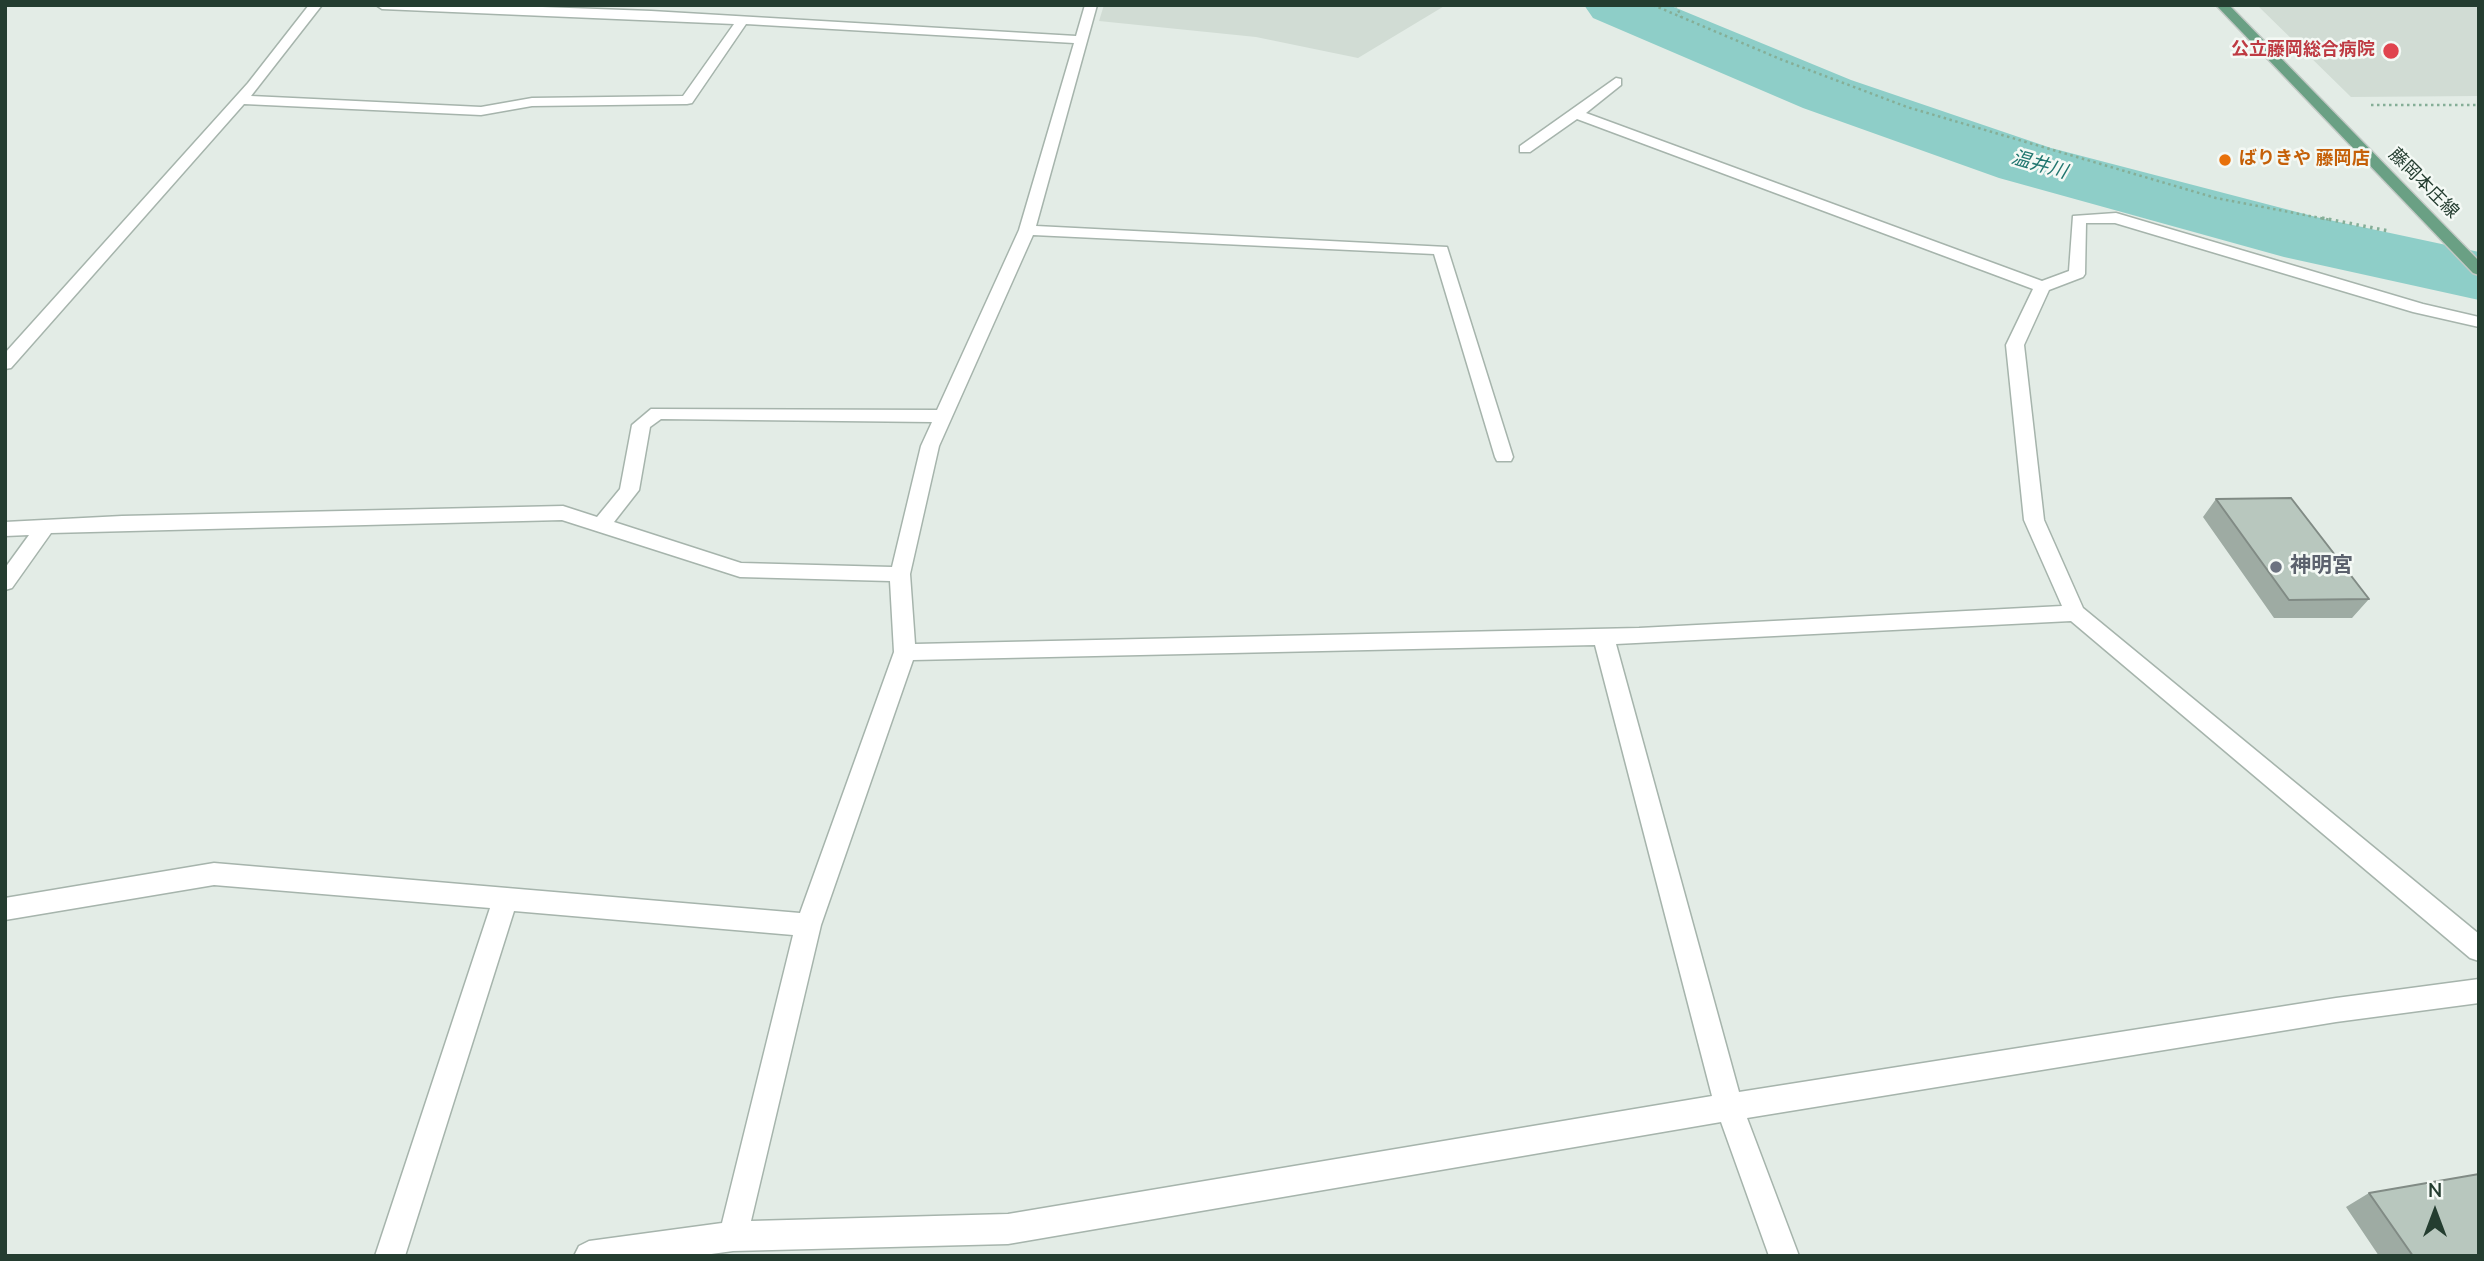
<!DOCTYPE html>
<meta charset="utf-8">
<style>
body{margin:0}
#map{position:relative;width:2484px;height:1261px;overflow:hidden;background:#e3ece6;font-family:"Nunito Sans",sans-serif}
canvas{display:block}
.frame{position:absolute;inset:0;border:7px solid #243d30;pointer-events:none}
.north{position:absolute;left:2400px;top:1177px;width:70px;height:70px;-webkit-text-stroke:5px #f4f9f5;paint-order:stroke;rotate:0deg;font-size:19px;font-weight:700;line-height:28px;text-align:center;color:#243d30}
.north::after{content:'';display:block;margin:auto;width:24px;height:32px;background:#243d30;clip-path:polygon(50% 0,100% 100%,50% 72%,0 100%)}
</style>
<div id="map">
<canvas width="2484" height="1261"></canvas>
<div class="frame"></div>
<div class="north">N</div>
</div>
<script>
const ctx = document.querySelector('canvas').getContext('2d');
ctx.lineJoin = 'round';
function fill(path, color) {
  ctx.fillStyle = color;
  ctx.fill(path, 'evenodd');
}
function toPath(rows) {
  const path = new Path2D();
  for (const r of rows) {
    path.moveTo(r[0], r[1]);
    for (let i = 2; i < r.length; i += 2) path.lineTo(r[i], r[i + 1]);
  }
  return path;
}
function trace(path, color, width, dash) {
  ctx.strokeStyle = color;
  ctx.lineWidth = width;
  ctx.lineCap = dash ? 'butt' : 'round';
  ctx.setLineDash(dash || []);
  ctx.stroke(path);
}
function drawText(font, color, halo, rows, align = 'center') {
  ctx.font = font + ' "Nunito Sans","Noto Sans JP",sans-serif';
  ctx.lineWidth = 5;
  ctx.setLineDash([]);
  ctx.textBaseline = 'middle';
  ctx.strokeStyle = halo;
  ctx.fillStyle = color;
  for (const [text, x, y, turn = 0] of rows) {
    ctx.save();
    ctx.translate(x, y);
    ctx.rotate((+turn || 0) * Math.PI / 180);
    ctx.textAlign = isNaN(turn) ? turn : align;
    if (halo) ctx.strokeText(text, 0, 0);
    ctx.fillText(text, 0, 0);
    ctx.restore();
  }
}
fill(toPath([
 [1104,5,1446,5,1358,58,1256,37,1099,21],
 [2257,5,2479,5,2479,96,2351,97]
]), '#d1dcd4');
fill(toPath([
 [1584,5,1669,5,1851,80,2051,148,2320,218,2479,252,2479,300,2284,257,1999,178,1803,108,1593,18,1584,5]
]), '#8ecec8');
const minor = toPath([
 [309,5,322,5,251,96,481,107,532,98,683,96,734,24,382,9,376,5,488,5,651,11,1076,36,1085,5,1097,5,1036,226,1447,247,1513,457,1511,461,1497,461,1495,457,1434,254,1033,235,939,446,910,574,915,644,1639,628,2062,606,2024,520,2006,345,2033,289,1577,119,1530,152,1520,152,1520,146,1616,78,1621,79,1621,85,1586,113,2042,281,2069,271,2073,216,2116,213,2423,304,2479,317,2479,327,2413,312,2115,223,2086,223,2085,274,2083,277,2049,290,2024,345,2044,520,2083,608,2479,934,2479,961,2470,958,2071,621,1616,644,1739,1092,2336,998,2479,979,2479,1003,2336,1022,1747,1118,1799,1256,1769,1256,1721,1122,1008,1244,733,1251,697,1256,574,1256,579,1246,589,1241,722,1223,793,935,514,911,405,1256,375,1256,490,908,214,885,5,920,5,898,214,863,800,913,894,652,890,581,740,577,562,520,51,533,12,588,5,590,5,568,29,535,5,536,5,522,122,516,563,506,597,517,620,489,632,425,651,409,937,410,1019,230,1074,43,746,24,692,103,687,104,532,106,481,115,244,104,11,368,5,369,5,353,248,83,309,5],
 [661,419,932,422,921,446,892,567,741,563,614,522,639,490,650,427,661,419],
 [1595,645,1712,1096,1008,1214,751,1221,821,925,913,660,1595,645]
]);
const major = toPath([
 [2216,5,2229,5,2479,261,2479,275,2473,273,2216,5]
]);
trace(minor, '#a6b4ac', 3);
trace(major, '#c2c9c5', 3);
trace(toPath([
 [1653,5,1780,59,1907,107,2216,198,2331,220],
 [1676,5,1681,17],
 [2371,105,2479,105]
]), '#85ae97', 2.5, [2.5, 3.5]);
trace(toPath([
 [2322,218,2389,231]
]), '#85ae97', 3.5, [2.5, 4.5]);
fill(minor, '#fff');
fill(major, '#6aa084');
fill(toPath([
 [2216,499,2369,599,2352,618,2274,618,2203,517],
 [2369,1193,2479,1256,2379,1256,2346,1207]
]), '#9eaba3');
const building = toPath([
 [2291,498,2369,599,2289,600,2216,499,2291,498],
 [2479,1174,2479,1256,2413,1256,2369,1193,2479,1174]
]);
fill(building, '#b8c7be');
trace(building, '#818b85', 2);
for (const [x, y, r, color] of [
 [2391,51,9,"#e0444e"],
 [2225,160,7,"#e8710a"],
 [2276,567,7,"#6b7280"]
]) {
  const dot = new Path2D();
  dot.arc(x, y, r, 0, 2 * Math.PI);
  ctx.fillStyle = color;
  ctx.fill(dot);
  trace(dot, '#f4f9f5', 2.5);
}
drawText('bold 18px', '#be3a42', '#f4f9f5', [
 ["公立藤岡総合病院",2375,51]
], 'right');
drawText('bold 18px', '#c56008', '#f4f9f5', [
 ["ばりきや 藤岡店",2239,160]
], 'left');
drawText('18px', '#243d30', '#f4f9f5', [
 ["藤岡本庄線",2423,184,45]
]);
drawText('italic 19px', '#20766f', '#f4f9f5', [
 ["温井川",2039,166,16]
]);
drawText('bold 21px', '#5b616d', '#f4f9f5', [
 ["神明宮",2290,567]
], 'left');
</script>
